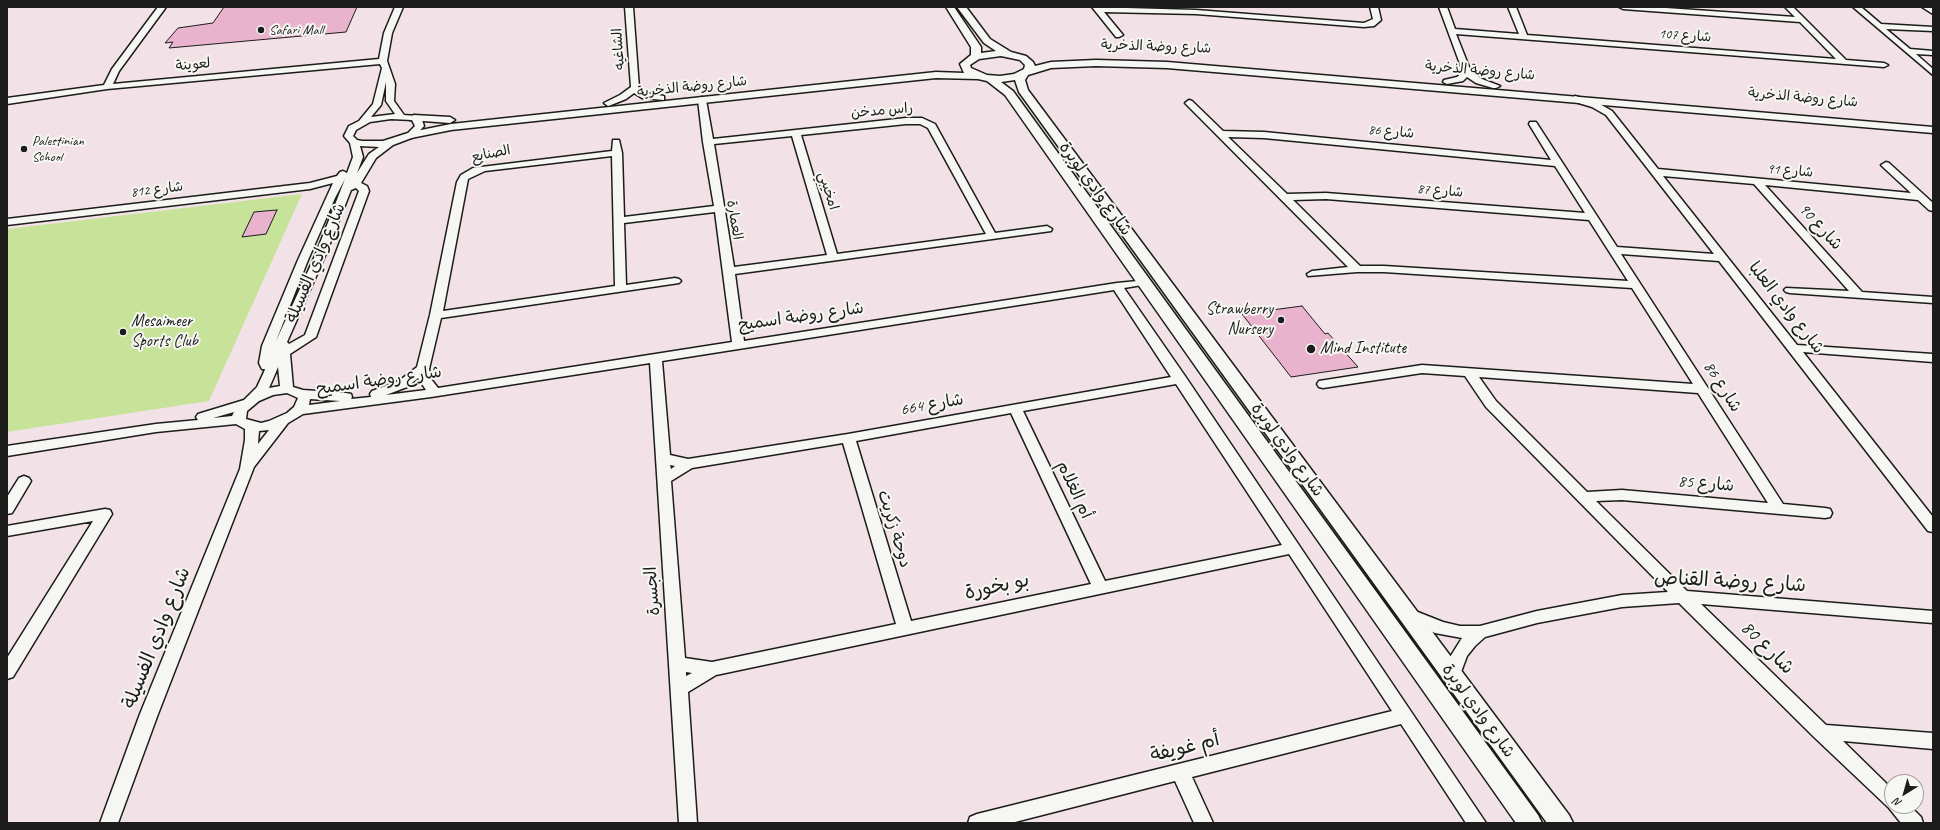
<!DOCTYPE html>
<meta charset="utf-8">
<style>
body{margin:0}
#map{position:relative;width:1940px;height:830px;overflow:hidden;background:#f2e2e7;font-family:Caveat,sans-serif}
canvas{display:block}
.frame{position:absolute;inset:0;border:8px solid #1c1c1c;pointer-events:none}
.north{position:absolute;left:1884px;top:774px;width:40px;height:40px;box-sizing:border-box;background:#f6f6f2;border:1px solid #9f9f9c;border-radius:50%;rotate:217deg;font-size:11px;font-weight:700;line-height:16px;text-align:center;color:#1c1c1c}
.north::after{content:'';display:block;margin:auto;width:14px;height:18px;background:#1c1c1c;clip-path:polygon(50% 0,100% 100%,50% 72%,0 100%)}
</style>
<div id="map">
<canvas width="1940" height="830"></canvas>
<div class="frame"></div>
<div class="north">N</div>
</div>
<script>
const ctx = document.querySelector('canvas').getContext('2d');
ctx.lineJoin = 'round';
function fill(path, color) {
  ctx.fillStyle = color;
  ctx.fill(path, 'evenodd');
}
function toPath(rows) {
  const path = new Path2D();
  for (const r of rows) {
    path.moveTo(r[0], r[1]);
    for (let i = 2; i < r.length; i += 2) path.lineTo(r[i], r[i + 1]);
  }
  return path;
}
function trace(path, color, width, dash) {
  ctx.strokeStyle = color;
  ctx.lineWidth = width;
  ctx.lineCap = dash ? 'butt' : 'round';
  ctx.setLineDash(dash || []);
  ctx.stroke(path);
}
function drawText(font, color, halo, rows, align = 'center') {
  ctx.font = font + ' Caveat,"Playpen Sans Arabic",sans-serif';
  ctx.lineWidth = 4;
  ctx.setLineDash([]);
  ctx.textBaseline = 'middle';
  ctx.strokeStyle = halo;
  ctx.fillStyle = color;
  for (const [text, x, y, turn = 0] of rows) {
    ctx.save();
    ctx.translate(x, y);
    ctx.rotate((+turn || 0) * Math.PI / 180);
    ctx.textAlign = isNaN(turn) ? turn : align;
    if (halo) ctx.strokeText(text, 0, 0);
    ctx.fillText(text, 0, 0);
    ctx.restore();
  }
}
fill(toPath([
 [302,194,209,401,7,432,7,229]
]), '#c7e39a');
const building = toPath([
 [224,7,357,7,346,32,169,48,173,42,165,43,178,28,213,23,224,7],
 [277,210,266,234,242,237,254,212,277,210],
 [1302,306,1325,334,1328,333,1358,367,1291,377,1242,314,1302,306]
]);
fill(building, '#e9b3cd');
trace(building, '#1c1c1c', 1);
const minor = toPath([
 [158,7,166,7,119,71,113,84,379,59,384,33,395,7,403,7,392,33,387,61,395,84,394,101,404,115,417,116,422,120,424,126,414,137,393,145,376,158,361,183,367,186,369,191,316,337,290,354,293,387,303,390,346,393,351,394,352,397,351,399,371,397,370,394,372,391,399,381,417,367,430,315,457,182,461,175,473,168,612,151,613,140,619,140,622,153,624,217,714,206,703,142,698,100,699,98,702,97,706,100,713,139,906,118,922,118,935,124,995,233,1047,226,1052,229,1051,231,735,274,744,341,1117,283,1148,280,1150,282,1148,284,1124,288,1185,376,1486,823,1466,823,1401,724,1192,777,1213,823,1194,823,1175,781,1011,823,968,823,970,817,977,814,1392,711,1289,554,716,675,688,692,697,823,679,823,650,363,431,397,303,414,288,423,254,467,158,714,118,823,100,823,140,714,240,469,245,440,245,429,236,424,156,432,7,456,7,446,156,424,198,420,196,417,198,414,244,400,257,387,264,372,265,369,262,369,259,363,262,346,298,260,333,183,310,189,7,225,7,219,310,183,337,176,340,172,343,171,347,173,353,157,350,143,344,136,349,126,359,121,373,104,382,68,380,64,107,89,7,104,7,98,104,85,112,69,158,7],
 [386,82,386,101,395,114,371,117,381,105,386,82],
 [391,119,412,120,415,126,408,133,383,141,362,141,357,140,353,136,356,130,370,122,391,119],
 [906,124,920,124,928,128,986,234,837,254,801,135,906,124],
 [792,136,827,255,734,267,714,144,792,136],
 [360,146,379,147,369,154,357,173,363,157,360,146],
 [612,156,615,286,443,311,468,179,485,171,612,156],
 [345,179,315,256,276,341,308,260,335,198,345,179],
 [356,188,359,191,305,335,289,344,287,342,325,256,351,190,356,188],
 [715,212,732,342,438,388,431,379,429,369,441,318,679,283,681,281,679,279,675,278,626,285,624,223,715,212],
 [1114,290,1171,377,848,434,688,459,670,455,662,361,1114,290],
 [278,367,280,386,269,388,276,372,278,367],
 [418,378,426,390,386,395,407,387,418,378],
 [1176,384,1282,545,1105,581,1023,411,1176,384],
 [287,393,298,398,294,407,287,413,269,421,261,423,246,419,247,411,259,401,273,395,287,393],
 [310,399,340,401,309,405,310,399],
 [234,412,232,416,213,418,234,412],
 [1011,413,1091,584,911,621,856,441,1011,413],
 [269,430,258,444,259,431,269,430],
 [843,443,896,624,712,662,685,658,671,481,692,468,843,443],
 [670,465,675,466,671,469,670,465],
 [686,672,692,673,686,676,686,672],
 [625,7,633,7,639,88,645,93,664,96,664,100,642,98,634,93,626,99,611,105,608,106,604,103,620,95,631,87,625,7],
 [1092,7,1196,10,1364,23,1373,19,1370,7,1378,7,1381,20,1374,26,1364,27,1196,14,1104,12,1123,35,1119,37,1116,37,1092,7],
 [1439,7,1447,7,1455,29,1519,34,1508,7,1516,7,1527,35,1836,59,1800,22,1623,9,1619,7,1652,7,1795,17,1785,7,1793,7,1846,60,1884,63,1888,65,1884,67,1456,34,1471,72,1482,79,1500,86,1496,88,1493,88,1476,83,1467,77,1463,81,1447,84,1443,82,1444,80,1457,77,1463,72,1439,7],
 [1853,7,1861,7,1881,24,1933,27,1933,31,1886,29,1910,49,1933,51,1933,55,1916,54,1933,69,1933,75,1853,7],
 [1922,7,1931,7,1933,9,1933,14,1922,7],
 [1575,96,1598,103,1612,111,1658,169,1911,193,1883,167,1881,165,1886,162,1889,163,1933,203,1933,211,1929,210,1918,200,1765,185,1862,292,1933,297,1933,303,1790,293,1786,292,1784,290,1786,288,1849,291,1754,184,1663,176,1797,345,1933,354,1933,362,1803,352,1933,517,1933,532,1928,531,1719,261,1621,254,1783,504,1825,508,1830,509,1832,513,1830,517,1825,518,1622,500,1596,501,1687,591,1933,611,1933,623,1701,604,1826,725,1933,733,1933,749,1843,741,1892,789,1892,806,1910,806,1921,817,1923,823,1901,823,1889,808,1814,737,1679,603,1622,607,1537,623,1485,637,1475,646,1467,656,1458,680,1452,682,1446,680,1444,675,1447,662,1462,638,1435,633,1404,619,1402,615,1404,611,1410,609,1443,622,1460,626,1480,626,1537,611,1622,595,1668,592,1486,407,1465,376,1422,373,1323,388,1319,387,1317,384,1319,381,1422,365,1693,384,1632,288,1384,272,1357,272,1308,276,1307,274,1312,271,1348,267,1185,103,1189,100,1192,101,1223,131,1264,132,1551,160,1529,124,1530,122,1536,122,1617,247,1714,254,1606,115,1592,107,1572,101,1571,99,1575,96],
 [1228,137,1264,138,1555,166,1585,213,1326,193,1287,194,1228,137],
 [1326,199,1589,220,1628,281,1384,266,1360,266,1293,200,1326,199],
 [1479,377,1698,393,1768,503,1622,490,1587,492,1496,401,1479,377],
 [24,476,29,478,31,481,12,513,7,514,7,497,19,478,24,476],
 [105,509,110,510,112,514,13,677,7,679,7,658,93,521,7,536,7,526,105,509]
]);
const tertiary = toPath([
 [946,7,954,7,981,47,981,53,996,51,984,43,957,7,966,7,990,39,1011,52,1026,56,1033,62,1035,66,1051,62,1096,60,1167,62,1933,127,1933,133,1167,68,1096,66,1051,68,1028,75,1025,80,1028,90,1569,815,1573,823,1547,823,1019,92,1015,80,1001,82,1013,91,1538,815,1542,823,1516,823,1005,95,987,81,978,79,936,78,451,130,411,138,405,135,411,132,451,124,936,72,964,73,960,64,971,55,971,47,946,7],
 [1001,56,1020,60,1025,65,1024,69,1014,74,1000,76,987,75,971,68,970,65,979,59,1001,56],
 [414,115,450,117,455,120,450,123,410,120,409,118,414,115]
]);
trace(minor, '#1c1c1c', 3);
trace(tertiary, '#1c1c1c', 3);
fill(minor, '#f6f6f2');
fill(tertiary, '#f6f6f2');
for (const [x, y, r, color] of [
 [261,30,4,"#1c1c1c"],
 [24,149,4,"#1c1c1c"],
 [1281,320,4,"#1c1c1c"],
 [123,332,4,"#1c1c1c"],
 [1311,349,5,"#1c1c1c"]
]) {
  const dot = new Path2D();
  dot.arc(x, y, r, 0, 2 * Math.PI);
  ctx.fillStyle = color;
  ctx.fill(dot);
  trace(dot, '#f6f6f2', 1.5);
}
drawText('14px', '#1c1c1c', '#f6f6f2', [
 ["Safari Mall",269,30],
 ["Palestinian",32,141],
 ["School",32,157]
], 'left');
drawText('14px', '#1c1c1c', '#f6f6f2', [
 ["شارع 107",1685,36,4],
 ["شارع روضة الذخرية",1156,47,2],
 ["الشاغيه",619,49,-94],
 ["لعوينة",193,65,-5],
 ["شارع روضة الذخرية",1480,71,5],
 ["شارع روضة الذخرية",692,87,-6],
 ["شارع روضة الذخرية",1803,98,5],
 ["راس مدخن",882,111,-5],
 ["شارع 86",1391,132,5],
 ["الصنايع",491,154,-11],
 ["شارع 91",1790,171,5],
 ["شارع 812",157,190,-7],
 ["امخيبي",828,191,73],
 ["شارع 87",1440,191,5],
 ["العمارة",734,220,80]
]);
drawText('17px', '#1c1c1c', '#f6f6f2', [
 ["شارع وادي لوبرة",1095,189,54],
 ["شارع 90",1820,227,48],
 ["شارع وادي الفسيلة",316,263,-67],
 ["شارع وادي العلبا",1786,308,52],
 ["شارع روضة اسميح",801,317,-8],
 ["شارع روضة اسميح",379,381,-8],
 ["شارع 86",1722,387,58],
 ["شارع 664",932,405,-10],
 ["شارع وادي لوبرة",1287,450,54],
 ["شارع 85",1706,484,5],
 ["أم الغلام",1074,490,65],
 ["دوحة زكريت",894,529,73],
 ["الجسرة",653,591,-94],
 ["شارع وادي لوبرة",1478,711,54]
]);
drawText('17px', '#1c1c1c', '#f6f6f2', [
 ["Strawberry",1273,310,"right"],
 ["Nursery",1273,330,"right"],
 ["Mesaimeer",131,322],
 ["Sports Club",131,342],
 ["Mind Institute",1320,349]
], 'left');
drawText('20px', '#1c1c1c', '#f6f6f2', [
 ["شارع روضة القناص",1730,582,3],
 ["بو بخورة",997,587,-12],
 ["شارع وادي الفسيلة",157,638,-68],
 ["شارع 80",1767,648,45],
 ["أم غويفة",1185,748,-14]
]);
</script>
